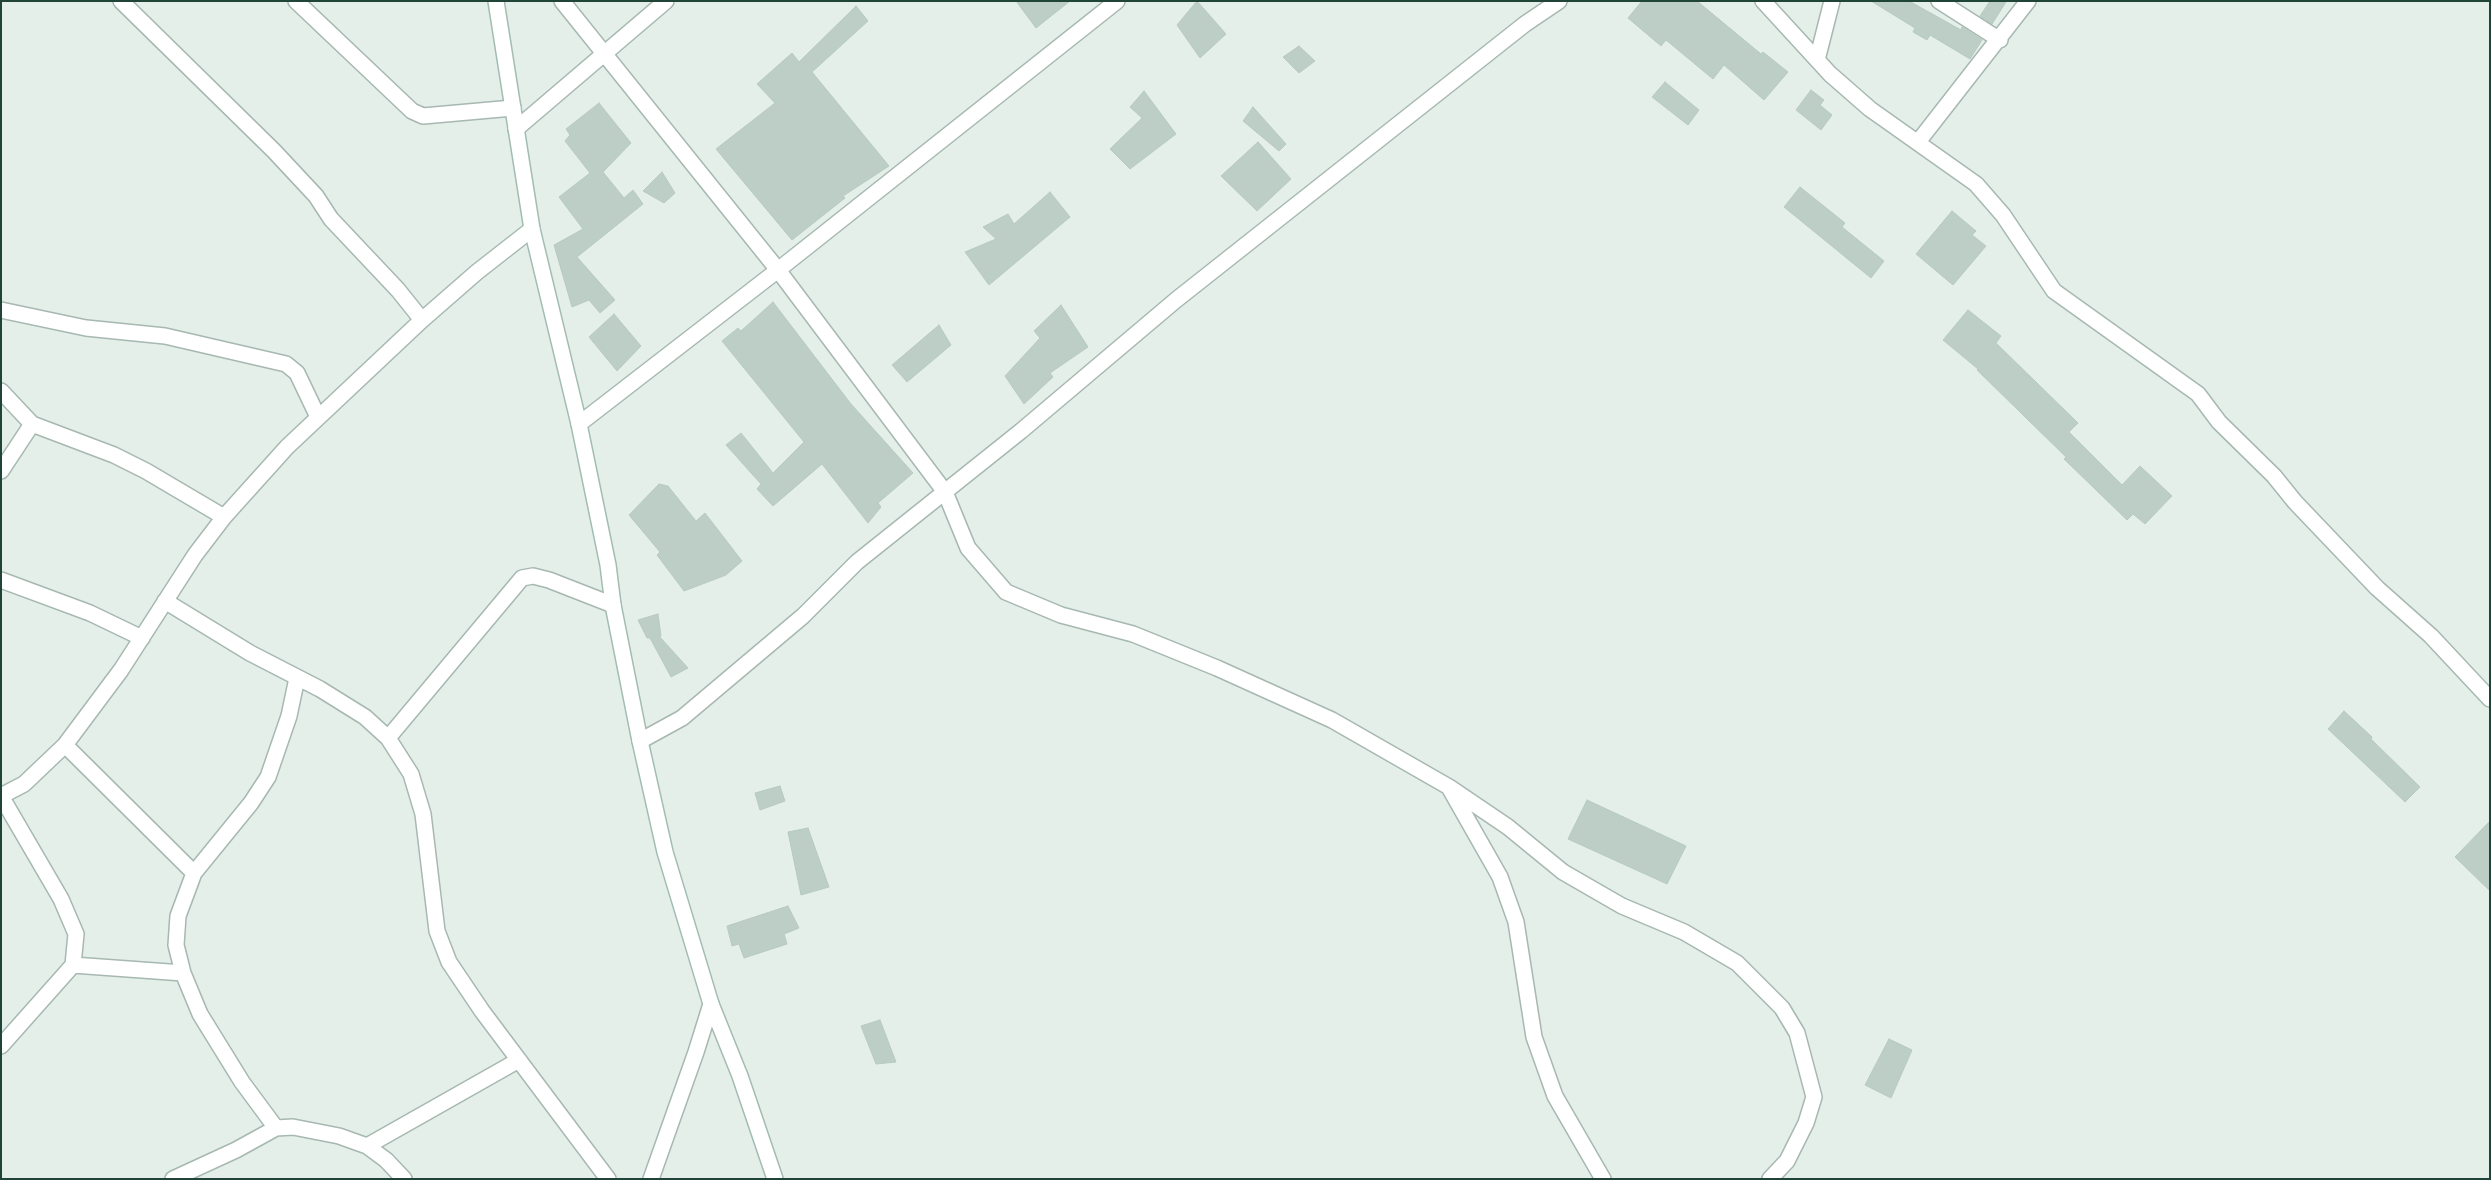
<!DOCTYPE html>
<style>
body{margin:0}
#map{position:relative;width:2491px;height:1180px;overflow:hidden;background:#e5efea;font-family:"Sofia Sans Condensed",sans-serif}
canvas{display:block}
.frame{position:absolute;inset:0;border:2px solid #214438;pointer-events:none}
</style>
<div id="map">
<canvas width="2491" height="1180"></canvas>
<div class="frame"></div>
</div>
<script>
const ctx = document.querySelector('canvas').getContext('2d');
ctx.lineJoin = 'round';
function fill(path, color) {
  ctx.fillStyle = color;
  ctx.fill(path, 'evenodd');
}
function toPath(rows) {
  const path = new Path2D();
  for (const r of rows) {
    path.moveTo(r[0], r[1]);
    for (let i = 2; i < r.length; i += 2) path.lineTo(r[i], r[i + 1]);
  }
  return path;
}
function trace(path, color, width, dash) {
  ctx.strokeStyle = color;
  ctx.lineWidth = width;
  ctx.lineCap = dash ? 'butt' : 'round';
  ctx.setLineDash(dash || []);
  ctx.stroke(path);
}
const building = toPath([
 [1016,1,1070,1,1036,28,1016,1],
 [1197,1,1226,34,1200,58,1177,25,1197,1],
 [1642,1,1697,1,1761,54,1763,52,1788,72,1764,100,1724,65,1713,79,1666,40,1661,46,1628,18,1642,1],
 [1871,1,1909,1,1961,30,1962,27,1982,40,1970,59,1930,35,1927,40,1913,32,1915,28,1871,1],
 [1990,1,2006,2,1992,24,1980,16,1990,1],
 [856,6,868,21,812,72,889,166,843,196,845,198,792,240,716,149,775,103,757,84,792,53,799,62,856,6],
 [1299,46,1315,61,1299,73,1283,57,1299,46],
 [1665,82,1699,110,1688,125,1652,97,1665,82],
 [1811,90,1824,100,1820,105,1832,115,1821,130,1796,110,1811,90],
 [1144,91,1176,134,1130,169,1110,149,1142,118,1130,107,1144,91],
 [599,103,631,143,603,172,624,198,633,190,643,204,577,257,615,300,600,313,589,300,572,307,554,245,583,229,559,197,590,173,565,141,570,135,566,129,599,103],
 [1253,107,1286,144,1279,151,1243,121,1253,107],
 [1258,142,1291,179,1257,211,1221,176,1258,142],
 [662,172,675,193,664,203,643,191,662,172],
 [1800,187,1845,223,1842,227,1884,261,1871,278,1784,207,1800,187],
 [1050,192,1070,217,989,285,965,252,996,239,983,227,1008,214,1014,224,1050,192],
 [1952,211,1976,231,1972,235,1986,246,1953,285,1916,254,1952,211],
 [773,302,851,404,913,473,878,503,881,507,868,523,822,464,773,506,757,489,761,484,726,445,741,433,773,473,804,442,722,341,738,328,741,331,773,302],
 [1061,305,1088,347,1050,373,1053,377,1024,404,1005,376,1040,338,1034,331,1061,305],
 [1968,310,2001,336,1996,343,2078,423,2069,432,2122,485,2140,466,2172,496,2145,524,2133,514,2127,520,2064,459,2066,457,1977,370,1978,369,1943,340,1968,310],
 [614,314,641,346,617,371,589,337,614,314],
 [939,325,951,345,907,382,892,365,939,325],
 [659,484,668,486,696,521,705,513,742,561,726,575,684,591,657,555,660,552,629,515,659,484],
 [658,614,661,636,659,636,688,668,671,677,650,638,647,638,638,620,658,614],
 [2344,711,2372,737,2371,739,2420,787,2405,802,2328,729,2344,711],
 [780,786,785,801,760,810,755,793,780,786],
 [1587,800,1686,846,1667,884,1568,839,1587,800],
 [2490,821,2490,891,2455,857,2490,821],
 [808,828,829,887,801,895,788,832,808,828],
 [788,906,799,928,784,934,787,944,744,958,739,944,732,946,727,926,788,906],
 [880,1020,896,1062,876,1064,861,1026,880,1020],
 [1889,1039,1912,1050,1891,1098,1865,1085,1889,1039]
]);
fill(building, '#bccec5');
trace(building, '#b6cac0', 1);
const street = toPath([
 [121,1,274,151,316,196,331,219,398,290,422,320],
 [296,1,412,111,423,116,513,108],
 [562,1,778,270,945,492,968,548,1006,592,1061,615,1133,634,1217,668,1332,720,1449,787,1508,827,1563,872,1622,906,1684,932,1737,963,1782,1008,1797,1033,1814,1097,1806,1123,1787,1161,1770,1179],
 [1763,1,1830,74,1870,109,1976,184,2003,215,2054,291,2198,394,2219,422,2274,476,2295,502,2377,588,2431,636,2490,699],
 [1939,1,2000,40],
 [1817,60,1832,1],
 [516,129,666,1],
 [1918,142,2028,1],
 [1,310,86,328,165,336,286,364,297,373,318,417],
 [1,391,32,424,114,455,146,471,224,517],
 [579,424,778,270,1117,1],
 [1,471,32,424],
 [1,580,90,613,142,638],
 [165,601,250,653,320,689,365,717,388,738,411,774,423,814,437,931,449,962,482,1011,608,1179],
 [388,738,522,578,533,576,549,580,613,605],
 [640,741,682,718,803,616,857,562,1021,431,1176,300,1525,24,1559,1],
 [65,745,194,873],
 [1450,789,1500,877,1516,922,1534,1037,1555,1096,1603,1179],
 [1,796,24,784,65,745,121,670,195,555,224,517,287,447,422,320,477,272,532,229],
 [1,796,61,899,76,934,73,965,1,1046],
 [73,965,183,973],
 [276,1128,242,1082,200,1014,183,973,176,945,178,916,194,873,251,803,268,777,289,716,297,678],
 [367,1146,519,1060],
 [173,1179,236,1150,276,1128,293,1127,339,1136,367,1146,386,1160,404,1179],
 [651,1179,696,1052,711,1004]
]);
const secondary = toPath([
 [496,1,532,229,579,424,608,565,613,605,640,741,665,852,711,1004,740,1076,775,1179]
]);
trace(street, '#a6b8b1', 18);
trace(secondary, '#a2bcb1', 18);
trace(street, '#fff', 15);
trace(secondary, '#fff', 15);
</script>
